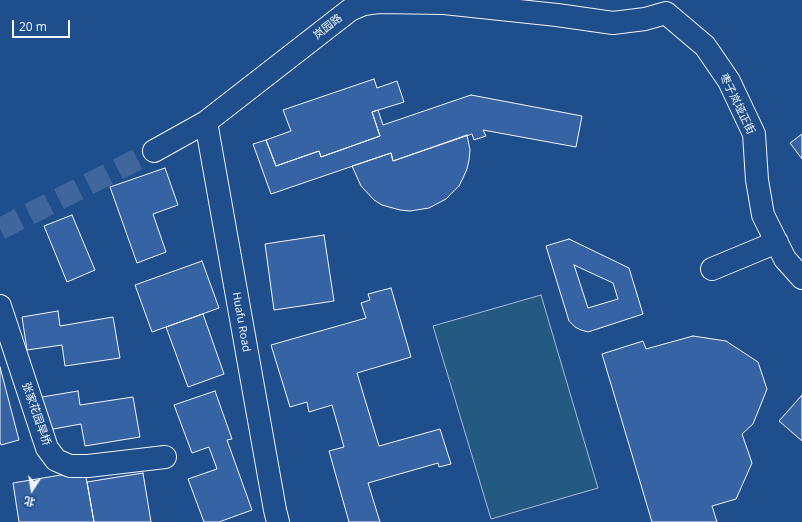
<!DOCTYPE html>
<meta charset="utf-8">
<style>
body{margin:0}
#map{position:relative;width:802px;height:522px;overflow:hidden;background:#1f4e8c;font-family:"Open Sans","Noto Sans SC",sans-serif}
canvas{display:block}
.north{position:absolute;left:12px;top:470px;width:40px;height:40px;-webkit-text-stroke:3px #1f4e8c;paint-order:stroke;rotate:192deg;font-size:11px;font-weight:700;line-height:16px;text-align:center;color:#f2f6ff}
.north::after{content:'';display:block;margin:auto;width:14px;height:18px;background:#f2f6ff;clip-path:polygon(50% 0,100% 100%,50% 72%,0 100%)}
.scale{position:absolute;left:12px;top:20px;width:58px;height:18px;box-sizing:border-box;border:2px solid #f2f6ff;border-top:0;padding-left:5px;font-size:12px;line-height:14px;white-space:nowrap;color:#f2f6ff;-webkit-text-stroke:3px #1f4e8c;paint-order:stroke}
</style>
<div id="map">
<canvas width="802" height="522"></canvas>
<div class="north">北</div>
<div class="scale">20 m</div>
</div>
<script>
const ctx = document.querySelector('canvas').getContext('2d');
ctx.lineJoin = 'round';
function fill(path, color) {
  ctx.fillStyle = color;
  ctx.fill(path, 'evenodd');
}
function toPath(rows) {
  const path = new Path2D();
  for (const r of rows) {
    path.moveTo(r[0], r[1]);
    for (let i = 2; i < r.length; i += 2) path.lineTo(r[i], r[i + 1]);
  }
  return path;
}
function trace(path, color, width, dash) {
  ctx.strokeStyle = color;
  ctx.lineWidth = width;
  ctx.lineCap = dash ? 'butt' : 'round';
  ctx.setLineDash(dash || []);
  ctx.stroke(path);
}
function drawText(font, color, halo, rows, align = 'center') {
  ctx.font = font + ' "Open Sans","Noto Sans SC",sans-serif';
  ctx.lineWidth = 3;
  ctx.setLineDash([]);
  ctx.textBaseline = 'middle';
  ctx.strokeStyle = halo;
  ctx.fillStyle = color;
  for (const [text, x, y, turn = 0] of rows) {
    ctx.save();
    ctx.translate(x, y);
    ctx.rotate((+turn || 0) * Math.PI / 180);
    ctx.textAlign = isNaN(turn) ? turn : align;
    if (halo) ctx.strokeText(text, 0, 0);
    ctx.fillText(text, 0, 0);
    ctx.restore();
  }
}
const green = toPath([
 [541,295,598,488,491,519,433,326,541,295]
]);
fill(green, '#245a82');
trace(green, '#a8bbd7', 1);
const building = toPath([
 [374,79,377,88,397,81,404,102,372,112,380,136,321,157,319,151,276,166,266,140,291,131,283,110,374,79],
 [471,95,582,116,576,147,483,130,486,136,474,140,472,134,393,161,391,153,271,194,253,144,266,140,276,166,319,151,321,157,380,136,372,112,378,110,383,125,471,95],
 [802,134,802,159,790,143,802,134],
 [467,135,470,150,469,160,467,169,463,178,459,186,446,199,429,208,410,211,400,210,382,205,374,200,361,186,352,166,391,153,393,161,467,135],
 [165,168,178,205,153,214,166,252,137,263,110,187,165,168],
 [72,215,95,270,67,282,44,226,72,215],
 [324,235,334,301,274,310,265,244,324,235],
 [569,239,629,268,643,314,588,332,581,330,575,327,569,321,546,246,569,239],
 [574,265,613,283,618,299,588,308,574,265],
 [202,261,219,308,152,332,135,285,202,261],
 [391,288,411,357,357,373,379,446,440,429,451,464,439,467,438,463,368,483,380,522,349,522,329,451,344,447,332,405,309,412,307,402,290,407,271,345,366,318,361,303,370,300,368,294,391,288],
 [58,311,60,326,113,317,120,358,65,366,62,345,27,350,22,317,58,311],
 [203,314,224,374,188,387,166,327,203,314],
 [693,336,726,341,758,362,767,389,753,424,742,434,752,463,736,499,712,506,717,522,652,522,602,354,643,341,646,349,693,336],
 [0,367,19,440,1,445,0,442,0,367],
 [78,391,80,405,133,397,140,437,85,446,81,424,48,430,42,397,78,391],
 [215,391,232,439,227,440,252,510,219,522,204,522,188,479,217,469,209,447,192,453,174,405,215,391],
 [802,395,802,441,779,421,802,395],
 [85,471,94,522,19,522,13,483,85,471],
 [143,473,151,522,94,522,87,482,143,473]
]);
fill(building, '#3563a3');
trace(building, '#f2f6ff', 1);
trace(toPath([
 [0,229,154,151]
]), '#3f679d', 22, [22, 11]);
const minor = toPath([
 [666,13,705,46,729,81,754,134,757,180,763,215,785,259,802,278],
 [206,122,275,510,278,522],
 [154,151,206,122,350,10,364,4,378,2,444,3,557,15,613,23,645,19,666,13],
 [712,269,777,242],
 [0,306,47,448,56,460,70,466,88,466,165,457]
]);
trace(minor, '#f2f6ff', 24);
trace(minor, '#1f4e8c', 22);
drawText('11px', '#f2f6ff', '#1f4e8c', [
 ["岚园路",328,27,-38],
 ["枣子岚垭正街",737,104,64],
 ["Huafu Road",241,322,80],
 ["张家花园旱桥",36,414,71]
]);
</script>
